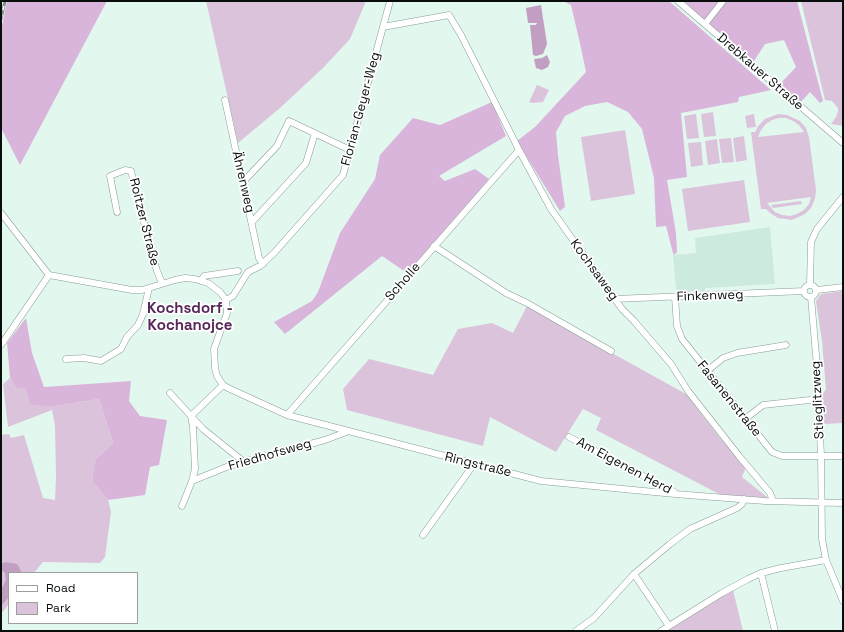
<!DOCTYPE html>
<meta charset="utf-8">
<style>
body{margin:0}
#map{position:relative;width:844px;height:632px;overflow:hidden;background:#e2f8ee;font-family:"Space Grotesk",sans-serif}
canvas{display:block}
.frame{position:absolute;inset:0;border:2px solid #070e0b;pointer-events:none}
.legend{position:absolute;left:8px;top:572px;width:130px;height:52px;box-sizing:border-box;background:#fff;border:1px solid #9c9f9d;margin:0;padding:5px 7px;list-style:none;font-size:12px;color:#070e0b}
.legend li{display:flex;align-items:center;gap:8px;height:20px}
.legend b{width:20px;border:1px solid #9c9f9d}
</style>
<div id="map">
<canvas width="844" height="632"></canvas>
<div class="frame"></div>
<ul class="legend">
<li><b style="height:5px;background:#fff"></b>Road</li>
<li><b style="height:11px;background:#dbc4db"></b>Park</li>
</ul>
</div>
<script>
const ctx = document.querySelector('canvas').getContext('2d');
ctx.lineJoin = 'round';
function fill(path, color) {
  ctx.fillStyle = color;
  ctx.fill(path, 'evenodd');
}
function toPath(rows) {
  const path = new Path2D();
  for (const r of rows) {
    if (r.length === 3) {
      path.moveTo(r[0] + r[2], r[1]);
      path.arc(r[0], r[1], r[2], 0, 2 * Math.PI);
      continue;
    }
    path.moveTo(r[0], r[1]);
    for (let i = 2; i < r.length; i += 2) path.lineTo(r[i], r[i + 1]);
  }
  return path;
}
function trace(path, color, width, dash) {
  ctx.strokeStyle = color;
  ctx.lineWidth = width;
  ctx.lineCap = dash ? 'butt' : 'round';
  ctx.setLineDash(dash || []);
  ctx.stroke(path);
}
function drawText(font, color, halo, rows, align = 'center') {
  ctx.font = font + ' "Space Grotesk",sans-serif';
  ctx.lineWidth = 3.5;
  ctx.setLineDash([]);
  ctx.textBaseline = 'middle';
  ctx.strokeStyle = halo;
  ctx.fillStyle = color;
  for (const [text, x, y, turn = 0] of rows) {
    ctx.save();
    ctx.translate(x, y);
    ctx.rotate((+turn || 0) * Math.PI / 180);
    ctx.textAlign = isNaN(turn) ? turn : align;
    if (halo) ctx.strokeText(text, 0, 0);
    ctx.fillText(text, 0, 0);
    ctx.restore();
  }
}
fill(toPath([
 [770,227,775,284,705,288,705,291,678,292,676,289,673,255,696,253,695,238]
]), '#cdeade');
fill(toPath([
 [206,1,366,1,350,39,323,68,280,108,238,143],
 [801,1,843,1,843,126,831,124,836,117,838,111,838,108,832,101,825,100],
 [537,85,549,90,543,102,532,103,529,102],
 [713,112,716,136,704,137,701,114],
 [696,114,699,138,687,139,684,116],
 [754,114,756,127,747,128,745,116],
 [778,114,787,115,800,121,806,128,809,137,816,190,815,199,811,208,805,214,792,220,778,218,770,213,766,209,761,209,751,132,755,132,758,126,765,119],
 [779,118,786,118,793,121,799,125,804,132,758,137,761,130,766,124,772,120],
 [811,197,809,204,804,210,797,214,790,216,782,215,775,212,767,203],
 [625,130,635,194,591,201,581,137],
 [744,136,747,160,736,162,733,138],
 [731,138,734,162,722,163,719,139],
 [717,139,720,163,708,165,705,141],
 [701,142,703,165,691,167,688,143],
 [744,180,750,222,688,231,682,189],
 [801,201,802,204,773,208,771,205],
 [843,291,843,423,824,424,823,394,826,389,822,341,816,301,821,294],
 [527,306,686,394,719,437,746,467,742,477,767,497,766,499,721,495,596,430,601,418,583,409,556,452,490,417,483,446,347,410,343,389,369,359,433,375,458,329,492,323,513,333],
 [10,378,16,388,26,388,56,406,99,399,113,443,95,460,92,481,108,500,111,512,105,557,100,563,43,562,34,573,9,573,9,604,1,614,1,435,9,434,11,438,24,435,43,498,55,500,56,477,55,426,52,410,8,427,3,384],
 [733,590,743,631,667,631]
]), '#dbc4db');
fill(toPath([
 [7,1,107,1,20,165,1,128,1,31],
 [563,1,669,1,771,90,739,97,738,102,681,113,687,177,667,180,676,233,677,252,674,255,673,253,666,226,656,227,654,178,642,129,628,112,607,102,585,106,565,116,556,132,558,155,565,207,560,211,517,141,535,127,586,72,581,48,571,5],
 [684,1,797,1,823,101,820,103,810,92,801,102,780,84,796,67,784,40,765,44,752,64],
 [492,102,506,136,439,176,445,181,475,169,489,179,407,273,382,256,285,334,274,322,312,301,318,292,340,233,375,179,380,155,413,118,440,125],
 [26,318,32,353,44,387,131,381,129,401,140,416,167,420,159,465,150,467,145,495,108,500,92,481,95,460,113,443,99,399,56,406,30,405,26,388,16,388,10,378,7,343]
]), '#dab5db');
fill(toPath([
 [541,5,547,44,543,54,536,56,533,55,530,25,536,25,537,23,528,23,526,8],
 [547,55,550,62,548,67,542,70,536,68,534,59,542,58],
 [6,562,17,564,19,567,22,573,9,573,9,597,1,606,1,590,6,580,5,573,1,570,1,564]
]), '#c29ec3');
const minor = toPath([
 [678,1,843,143],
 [705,24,723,1],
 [383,27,449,15,461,35,519,150,551,209,622,309,634,321,671,364,688,391,739,456,770,493,773,501],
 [225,100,259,258,263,264],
 [243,182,277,146,289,121,350,150],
 [117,212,110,176,125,170,131,171,151,250,157,271,162,283],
 [1,213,49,275],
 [252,222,306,163,315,133],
 [434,246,506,293,527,303,611,351],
 [201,281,204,276,238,271],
 [810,291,6],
 [810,285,811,242,817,229,843,197],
 [817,290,843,287],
 [675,297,677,326,682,339,772,452,782,456,843,456],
 [811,297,817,367,821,456,822,539,826,560,843,601],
 [615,299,804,291],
 [226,300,227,313,214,349,215,368,217,376,223,385,228,388,287,415,541,481,675,494,765,501,843,503],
 [226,300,233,296,248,272,260,266,274,253,343,175,390,1],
 [1,345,49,275,132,290,142,290,175,280,185,278,195,279,208,283,220,292,226,300],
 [66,359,84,358,101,361,121,349,127,337,138,325,143,314,149,288],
 [707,371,723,358,737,353,786,345],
 [223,385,191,416,203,429,244,462],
 [170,393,191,416,193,427,195,469,192,481,182,506],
 [287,415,519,150],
 [745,419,763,405,819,399],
 [569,437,674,492],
 [192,481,229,466,325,440,349,431],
 [423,535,474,464],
 [761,573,775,631],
 [634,574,669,626],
 [576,631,594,618,634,574,670,544,690,529,737,508,742,504,744,499],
 [661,631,722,593,748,579,761,573,781,568,826,560]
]);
trace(minor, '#889c93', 7);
trace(minor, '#fff', 6);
const rail = toPath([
 [1,19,5,1]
]);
trace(rail, '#7e8d86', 3);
trace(rail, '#fff', 1.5, [4.5]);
drawText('13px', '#070e0b', '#fff', [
 ["Drebkauer Straße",760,72,41],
 ["Florian-Geyer-Weg",361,109,-75],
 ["Ährenweg",243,182,77],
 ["Roitzer Straße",144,222,76],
 ["Kochsaweg",594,270,54],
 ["Scholle",403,282,-49],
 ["Finkenweg",710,296,-2],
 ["Fasanenstraße",729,399,51],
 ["Stieglitzweg",818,400,-93],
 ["Friedhofsweg",270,455,-16],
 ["Ringstraße",478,465,14],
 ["Am Eigenen Herd",624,466,28]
]);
drawText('bold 15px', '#57285a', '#fff', [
 ["Kochsdorf -",190,309],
 ["Kochanojce",190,326]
]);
</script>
